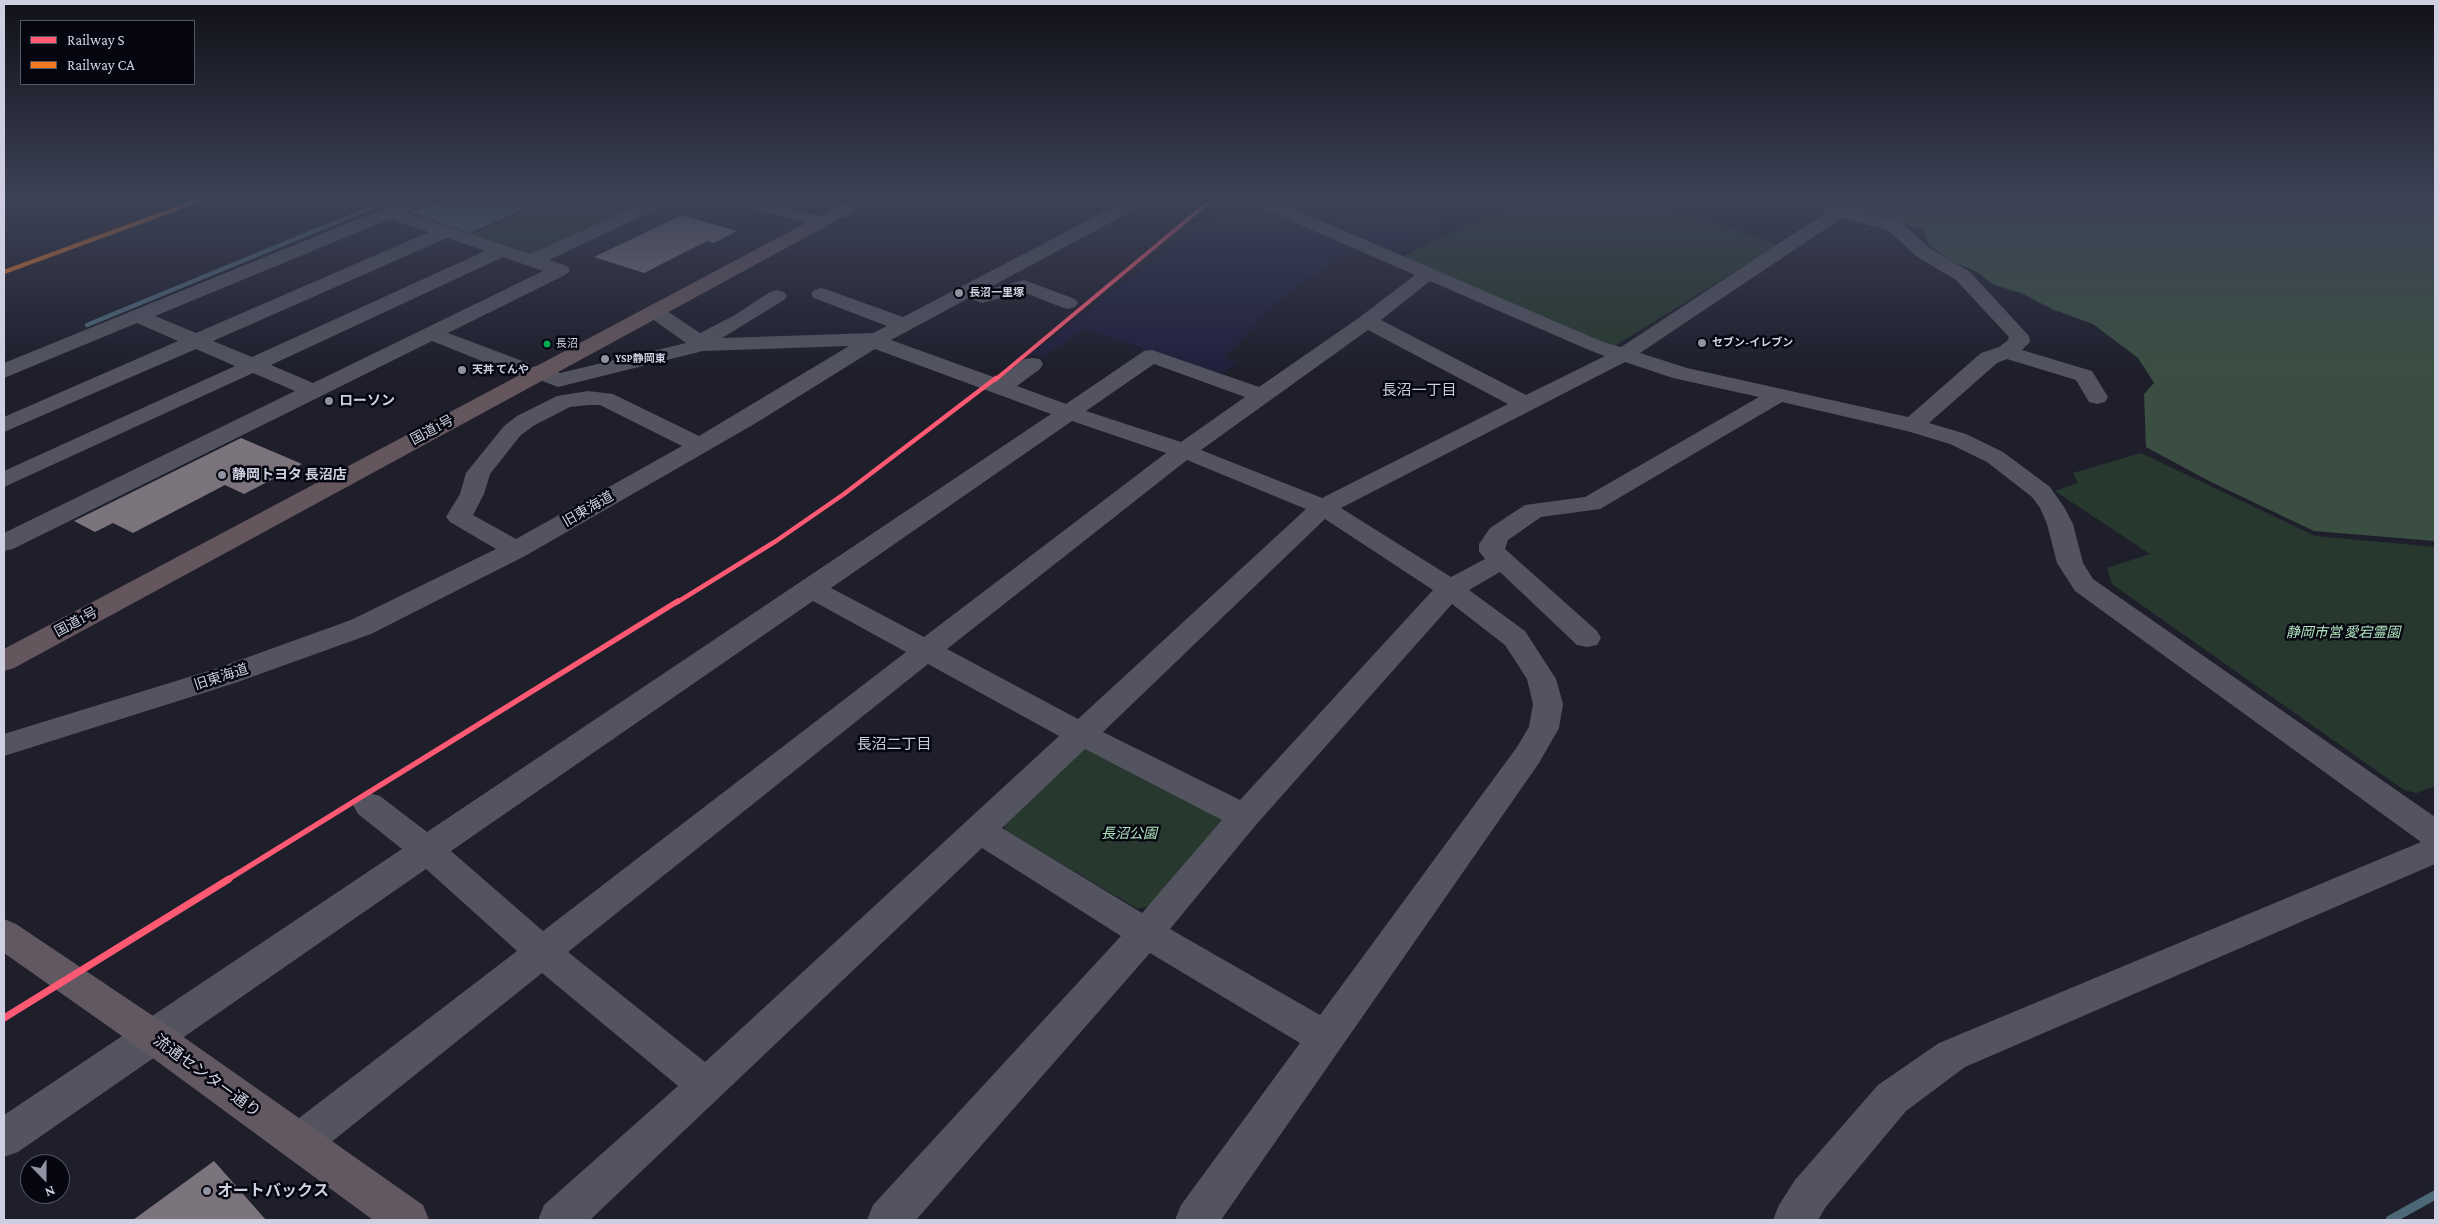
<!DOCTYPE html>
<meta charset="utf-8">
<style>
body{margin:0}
#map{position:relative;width:2439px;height:1224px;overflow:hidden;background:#1f1f2c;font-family:"Crimson Pro",serif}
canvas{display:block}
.frame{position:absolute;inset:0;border:5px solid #ced0e1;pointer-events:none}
.legend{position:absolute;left:20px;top:20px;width:175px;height:65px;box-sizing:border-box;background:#060610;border:1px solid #565764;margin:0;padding:6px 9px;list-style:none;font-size:15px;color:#ced0e1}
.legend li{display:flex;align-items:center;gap:10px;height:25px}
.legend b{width:25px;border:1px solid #565764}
.north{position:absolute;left:20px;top:1154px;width:50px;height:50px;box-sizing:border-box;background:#060610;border:1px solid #565764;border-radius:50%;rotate:158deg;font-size:14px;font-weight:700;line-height:20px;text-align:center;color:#ced0e1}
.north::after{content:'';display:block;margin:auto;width:18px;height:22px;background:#9192a2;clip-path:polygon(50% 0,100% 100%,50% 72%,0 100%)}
</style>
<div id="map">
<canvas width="2439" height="1224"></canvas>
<div class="frame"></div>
<ul class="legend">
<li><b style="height:6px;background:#ff5973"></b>Railway S</li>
<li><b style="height:6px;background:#f47921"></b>Railway CA</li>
</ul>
<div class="north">N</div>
</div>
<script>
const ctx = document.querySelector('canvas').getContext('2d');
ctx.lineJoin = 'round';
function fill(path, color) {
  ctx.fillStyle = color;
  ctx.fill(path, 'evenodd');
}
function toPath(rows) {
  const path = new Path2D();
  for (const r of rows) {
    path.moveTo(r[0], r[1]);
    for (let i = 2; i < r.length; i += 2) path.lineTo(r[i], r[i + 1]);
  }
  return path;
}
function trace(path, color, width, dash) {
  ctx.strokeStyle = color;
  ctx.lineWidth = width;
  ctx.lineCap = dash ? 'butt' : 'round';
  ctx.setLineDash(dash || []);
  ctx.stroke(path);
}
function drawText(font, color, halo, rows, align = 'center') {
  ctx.font = font + ' "Crimson Pro","Noto Sans JP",serif';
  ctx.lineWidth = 5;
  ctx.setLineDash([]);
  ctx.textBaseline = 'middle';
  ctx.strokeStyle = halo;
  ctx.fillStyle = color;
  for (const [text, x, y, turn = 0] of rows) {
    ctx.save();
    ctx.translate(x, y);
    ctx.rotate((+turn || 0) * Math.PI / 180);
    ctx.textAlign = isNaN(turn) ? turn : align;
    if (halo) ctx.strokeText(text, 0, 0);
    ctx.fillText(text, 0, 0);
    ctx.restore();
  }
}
fill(toPath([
 [1228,200,1248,200,1354,246,1287,294,1273,306,1224,358,1237,362,1221,374,1085,329,1044,356,1032,353,1182,238],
 [1277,200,1499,200,1391,249]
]), '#20203d');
fill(toPath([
 [550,200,650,200,533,254,472,234],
 [1522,200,1647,200,1778,245,1613,347,1402,257],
 [2141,453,2315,536,2435,547,2435,786,2417,793,2404,790,2112,584,2107,568,2150,554,2055,491,2078,483,2073,473],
 [1093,746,1223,816,1224,827,1154,905,1138,909,1005,830,1005,820,1080,750]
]), '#27392e');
fill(toPath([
 [1841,200,2435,200,2435,541,2314,531,2211,482,2146,447,2144,394,2154,383,2138,358,2093,324,2054,310,2021,293,1994,285,1977,272,1951,261,1928,244,1923,230,1881,216,1857,211]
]), '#3a4f42');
fill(toPath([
 [447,200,545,200,470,233,411,212]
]), '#4c6877');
trace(toPath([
 [87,325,373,207]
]), '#4c6877', 4.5);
trace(toPath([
 [2390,1220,2435,1195]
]), '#4c6877', 9);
fill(toPath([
 [682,215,737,231,714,243,707,241,644,273,594,257],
 [241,438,302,464,244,494,225,485,133,533,113,523,95,532,74,521],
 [214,1161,266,1220,133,1220]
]), '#7b747c');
fill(toPath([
 [405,200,428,200,425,204,406,212,531,254,649,200,671,200,668,204,549,260,567,266,570,270,567,274,448,333,528,363,531,368,528,373,520,375,512,373,432,341,13,549,4,551,4,533,295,391,253,373,4,487,4,471,235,366,196,349,4,432,4,417,178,341,137,323,4,378,4,363,405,200],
 [390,219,429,232,196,333,155,316,390,219],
 [447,238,485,251,252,357,213,341,447,238],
 [503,257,543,271,313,383,271,365,503,257],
 [733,200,760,200,826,218,829,222,826,226,820,227,736,204,733,200],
 [1127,200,1148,200,1145,204,983,291,1024,280,1075,299,1078,303,1075,307,1068,309,1061,307,1023,292,982,303,969,298,891,340,999,379,1024,359,1032,358,1040,359,1043,364,1040,369,1017,386,1066,404,1144,351,1152,350,1259,387,1360,317,1415,275,1253,204,1251,200,1273,200,1603,342,1621,347,1828,211,1812,204,1810,200,1831,200,1852,209,1900,222,1930,248,1970,272,2029,336,2030,342,2022,350,2092,371,2108,397,2105,402,2097,404,2089,402,2076,380,2007,359,1997,363,1929,423,1966,434,2003,452,2050,487,2064,507,2073,524,2083,563,2093,579,2435,817,2435,864,1965,1067,1906,1111,1825,1208,1818,1220,1773,1220,1779,1205,1795,1180,1878,1085,1939,1043,2421,842,2075,591,2057,563,2047,524,2040,508,2032,497,1987,462,1950,444,1907,431,1782,402,1600,509,1541,517,1508,540,1505,549,1597,631,1601,638,1597,645,1587,647,1577,645,1500,572,1469,590,1525,631,1556,679,1563,704,1559,728,1539,763,1221,1220,1175,1220,1181,1205,1300,1043,1150,953,916,1220,867,1220,873,1205,1121,936,982,848,590,1220,538,1220,544,1205,678,1086,542,973,314,1156,300,1161,286,1156,280,1142,286,1128,517,951,426,869,18,1152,4,1157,4,1115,402,849,358,814,353,805,358,796,369,793,380,796,427,832,1051,414,875,349,756,423,525,556,371,634,235,683,4,756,4,734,215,669,351,620,496,549,450,522,446,517,460,494,466,473,504,426,517,416,557,396,588,391,613,394,699,436,849,346,703,351,558,387,532,377,529,372,532,367,540,365,560,373,686,343,647,315,644,311,647,307,654,305,661,307,700,333,735,315,770,292,777,290,784,292,787,296,784,300,722,338,873,333,887,326,814,298,811,294,814,290,821,288,828,290,903,317,1127,200],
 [1842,218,1888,230,1916,256,1956,280,2009,337,2008,340,1999,347,1981,353,1908,417,1687,368,1640,353,1842,218],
 [1430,281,1589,350,1605,356,1526,395,1381,320,1430,281],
 [1368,330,1508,404,1322,498,1201,450,1368,330],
 [1625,362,1673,378,1759,397,1585,497,1525,505,1490,528,1479,544,1479,551,1485,559,1451,577,1341,508,1625,362],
 [1154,364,1245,397,1181,442,1086,411,1154,364],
 [588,405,600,405,682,446,516,539,473,515,484,494,490,474,520,436,533,426,570,407,588,405],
 [1072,421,1166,453,924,637,831,588,1072,421],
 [1187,460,1306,509,1078,719,947,649,1187,460],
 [1325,519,1433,590,1240,800,1103,732,1325,519],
 [813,601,906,652,543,931,451,851,813,601],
 [1452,604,1505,645,1527,679,1533,704,1529,727,1517,747,1320,1015,1170,929,1255,826,1452,604],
 [928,664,1059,736,705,1062,568,952,928,664],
 [1085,749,1222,820,1142,913,1002,828,1085,749]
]), '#53545f');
fill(toPath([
 [4,919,16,924,165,1024,423,1205,429,1220,373,1220,139,1048,4,953,4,919]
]), '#625861');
fill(toPath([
 [849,200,870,200,867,204,14,668,4,671,4,649,849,200]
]), '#65565e');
trace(toPath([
 [995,380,1211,200]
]), '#ff5973', 4);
trace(toPath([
 [676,603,776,541,844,494,996,378]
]), '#ff5973', 4.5);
trace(toPath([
 [227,880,678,601]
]), '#ff5973', 5.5);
trace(toPath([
 [4,1018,229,879]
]), '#ff5973', 7);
trace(toPath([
 [4,272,200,200]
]), '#f47921', 4);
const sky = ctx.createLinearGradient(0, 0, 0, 371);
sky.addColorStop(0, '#111118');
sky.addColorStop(0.54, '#3c4256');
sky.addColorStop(1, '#3c425600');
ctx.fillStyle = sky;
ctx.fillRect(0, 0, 2439, 371);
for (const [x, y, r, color] of [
 [959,293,5,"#9192a2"],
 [1702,343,5,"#9192a2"],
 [547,344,4.5,"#00a651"],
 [605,359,5,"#9192a2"],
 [462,370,5,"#9192a2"],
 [329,401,5,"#9192a2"],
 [222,475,5,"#9192a2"],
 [207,1191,5,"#9192a2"]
]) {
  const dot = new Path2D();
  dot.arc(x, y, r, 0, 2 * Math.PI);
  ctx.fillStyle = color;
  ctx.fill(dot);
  trace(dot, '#060610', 2);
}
drawText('bold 11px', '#ced0e1', '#060610', [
 ["長沼一里塚",969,293],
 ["セブン-イレブン",1712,343],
 ["YSP静岡東",615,359],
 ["天丼 てんや",472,370]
], 'left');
drawText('11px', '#ced0e1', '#060610', [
 ["長沼",556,344]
], 'left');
drawText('bold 14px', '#ced0e1', '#060610', [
 ["ローソン",339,401],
 ["静岡トヨタ 長沼店",232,475]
], 'left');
drawText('14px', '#ced0e1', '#060610', [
 ["国道1号",432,430,-28],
 ["旧東海道",588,509,-30],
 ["国道1号",76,622,-28],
 ["旧東海道",221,677,-18]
]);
drawText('italic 14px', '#b1e4bf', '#060610', [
 ["静岡市営 愛宕霊園",2343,633],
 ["長沼公園",1129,834]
]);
drawText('15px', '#ced0e1', '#060610', [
 ["長沼一丁目",1419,390],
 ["長沼二丁目",894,744]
]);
drawText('16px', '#ced0e1', '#060610', [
 ["流通センター通り",207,1076,36]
]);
drawText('bold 16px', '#ced0e1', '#060610', [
 ["オートバックス",217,1191]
], 'left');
</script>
